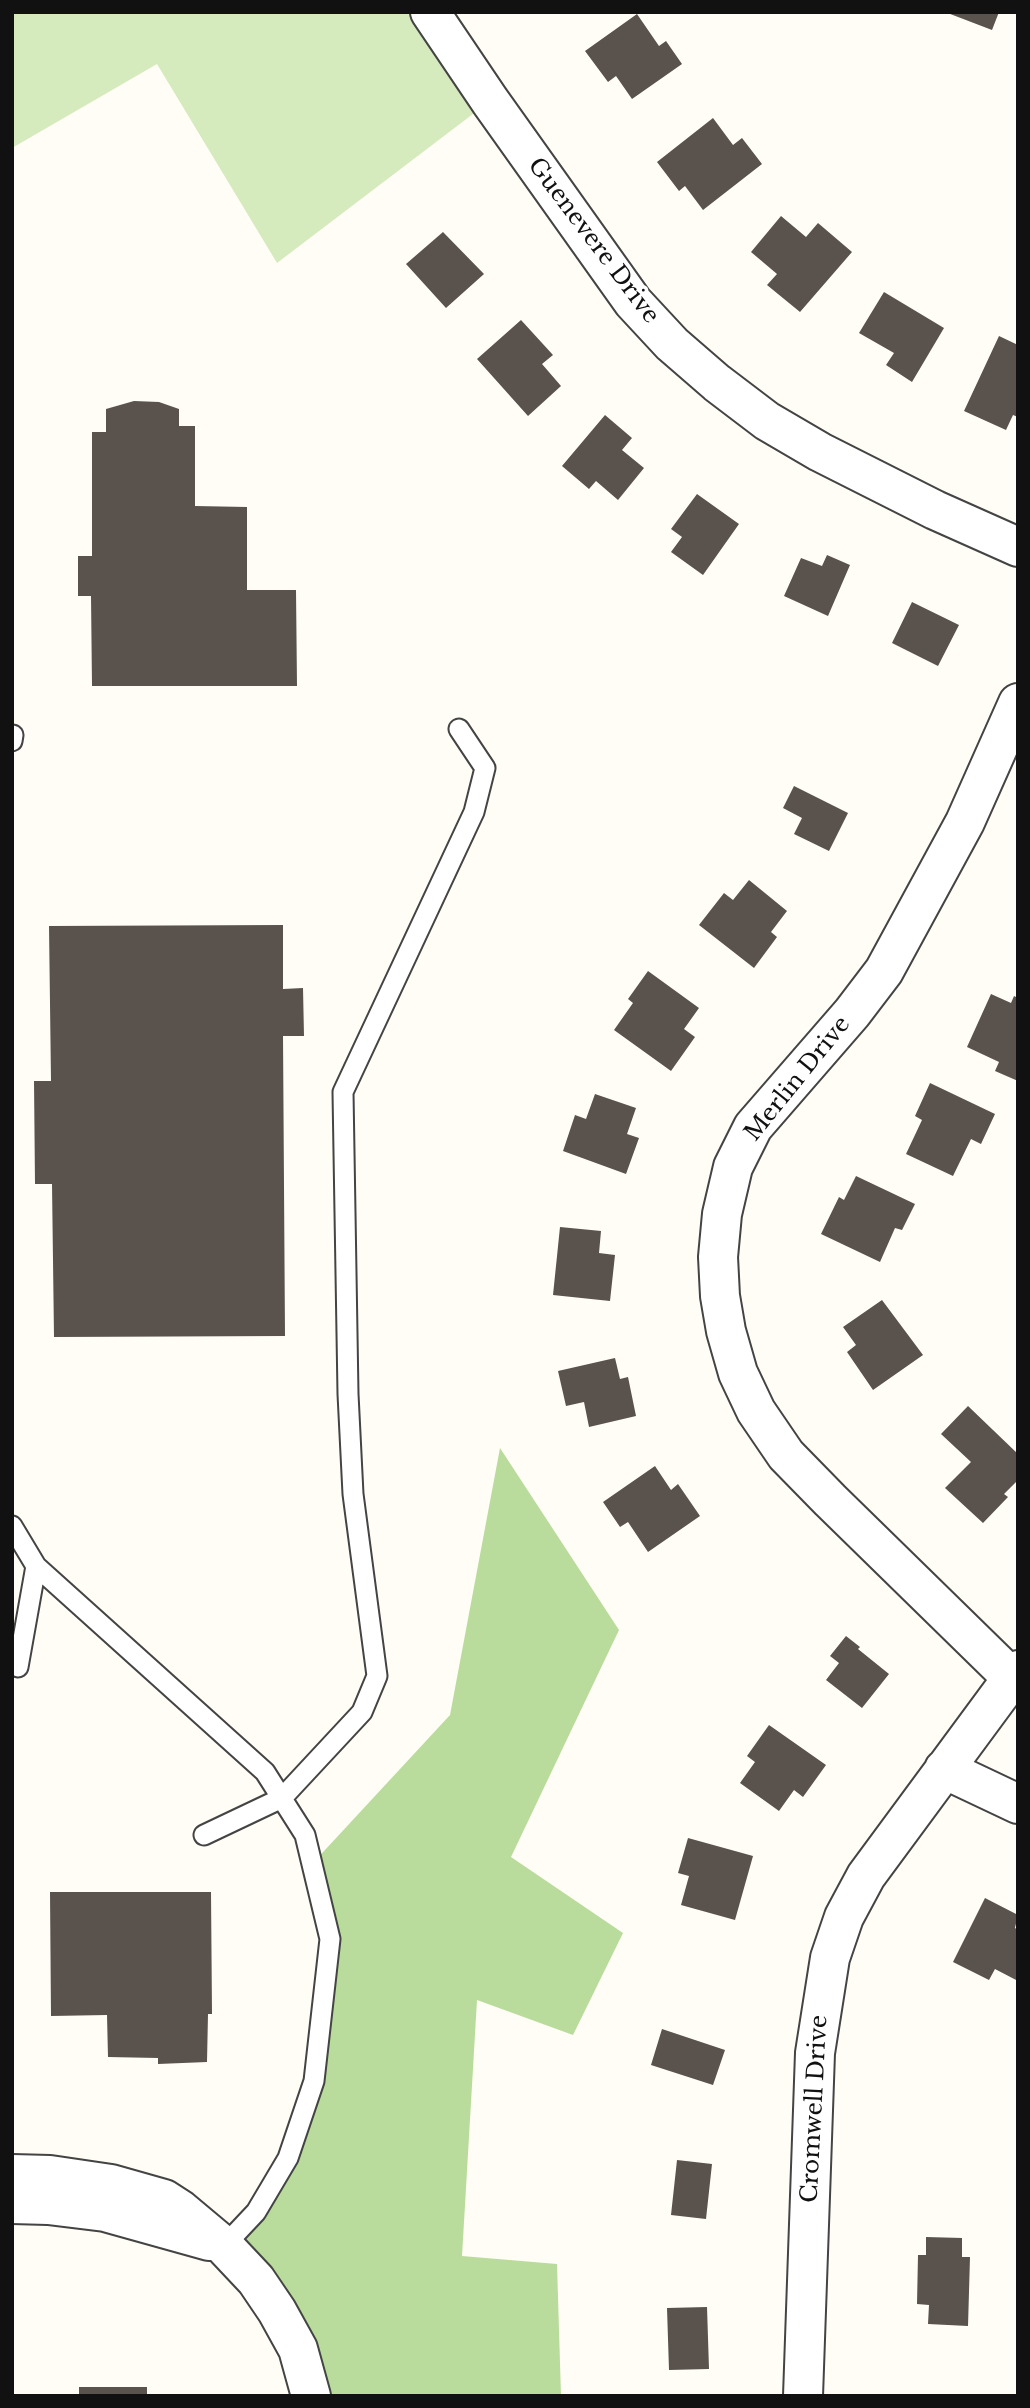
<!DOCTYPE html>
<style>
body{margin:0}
#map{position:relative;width:1030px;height:2408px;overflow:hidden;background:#fffdf5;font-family:"Libre Baskerville",serif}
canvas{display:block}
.frame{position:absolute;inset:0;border:14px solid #111;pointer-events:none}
</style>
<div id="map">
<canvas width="1030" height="2408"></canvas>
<div class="frame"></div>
</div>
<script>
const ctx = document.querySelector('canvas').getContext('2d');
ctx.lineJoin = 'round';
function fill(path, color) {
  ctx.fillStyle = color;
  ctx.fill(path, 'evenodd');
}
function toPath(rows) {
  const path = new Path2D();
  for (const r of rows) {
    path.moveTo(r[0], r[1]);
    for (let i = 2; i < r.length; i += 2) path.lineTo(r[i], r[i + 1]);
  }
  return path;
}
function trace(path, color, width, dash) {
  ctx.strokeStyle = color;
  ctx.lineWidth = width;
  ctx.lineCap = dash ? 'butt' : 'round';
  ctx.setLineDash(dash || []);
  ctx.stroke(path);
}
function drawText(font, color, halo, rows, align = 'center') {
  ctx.font = font + ' "Libre Baskerville",serif';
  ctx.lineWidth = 7;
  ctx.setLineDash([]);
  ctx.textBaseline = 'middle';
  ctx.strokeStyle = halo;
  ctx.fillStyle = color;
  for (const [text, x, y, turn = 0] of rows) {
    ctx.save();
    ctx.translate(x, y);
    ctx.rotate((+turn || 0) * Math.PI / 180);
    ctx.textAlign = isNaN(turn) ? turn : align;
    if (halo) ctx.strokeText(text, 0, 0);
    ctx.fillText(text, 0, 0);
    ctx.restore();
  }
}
fill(toPath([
 [12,12,430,12,490,101,277,263,157,64,12,148]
]), '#d5ebbd');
fill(toPath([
 [500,1448,619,1630,511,1857,623,1933,573,2035,477,2000,462,2256,557,2264,561,2396,311,2396,224,2246,256,2212,314,2081,330,1939,312,1864,450,1715]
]), '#b9dc9c');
fill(toPath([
 [945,12,999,12,992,30],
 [637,14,659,46,666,41,682,64,632,99,616,76,608,82,585,51],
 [713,118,733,145,742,138,762,164,703,210,685,186,679,191,657,162],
 [781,216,806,237,818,223,852,252,800,312,767,285,777,274,751,252],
 [443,232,484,274,446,308,406,264],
 [884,292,944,328,912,382,886,365,894,353,859,333],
 [521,320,553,355,542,364,561,386,528,416,477,359],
 [999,336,1018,345,1018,417,1013,415,1006,430,964,411],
 [134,401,159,402,179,409,179,426,195,426,195,506,247,507,247,590,296,590,297,686,92,686,91,596,78,596,78,556,92,556,92,432,106,432,106,409],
 [605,415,632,438,622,450,644,468,618,500,596,481,589,489,562,466],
 [697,494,739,524,703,575,671,552,682,537,671,529],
 [827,555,850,565,828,616,784,596,801,558,822,566],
 [912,602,959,625,938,666,892,643],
 [794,786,848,813,829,851,794,834,802,818,783,808],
 [749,880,787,911,771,932,777,937,754,968,699,925,724,893,733,900],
 [283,925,283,989,303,988,304,1036,283,1036,285,1336,54,1337,52,1184,35,1184,34,1081,51,1081,49,926],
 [648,971,699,1008,684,1029,695,1037,671,1071,614,1030,633,1003,628,999],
 [991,994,1011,1003,1014,996,1018,998,1018,1081,995,1071,999,1062,967,1047],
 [930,1083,995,1114,981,1144,971,1139,953,1176,906,1154,922,1120,915,1116],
 [595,1094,636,1108,627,1134,639,1138,626,1174,563,1151,575,1115,586,1119],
 [856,1176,915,1204,902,1230,895,1228,880,1262,821,1234,839,1197,844,1200],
 [560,1227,601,1231,599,1253,615,1255,610,1301,553,1295],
 [882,1300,923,1355,873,1390,847,1352,856,1345,843,1327],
 [615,1358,620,1379,628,1377,636,1416,589,1427,584,1402,566,1406,558,1371],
 [968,1406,1018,1454,1018,1480,1004,1494,1008,1497,983,1523,945,1488,971,1462,941,1434],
 [655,1466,671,1490,678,1484,700,1516,648,1552,628,1522,620,1527,603,1502],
 [846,1636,860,1647,858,1649,889,1674,862,1708,826,1680,839,1663,830,1656],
 [769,1725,826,1765,803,1797,794,1790,779,1811,740,1783,755,1762,747,1756],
 [688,1838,753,1856,735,1920,681,1905,689,1876,678,1873],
 [50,1892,211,1892,212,2014,208,2014,207,2062,158,2064,158,2058,108,2057,107,2015,51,2016],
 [985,1898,1018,1915,1015,1928,1018,1930,1018,1981,995,1969,989,1980,953,1962],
 [662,2029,725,2050,713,2085,651,2065],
 [677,2160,712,2164,706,2219,671,2215],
 [926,2237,962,2238,962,2257,970,2257,968,2326,928,2324,929,2305,917,2304,918,2255,926,2255],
 [707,2307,709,2369,669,2370,667,2308],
 [79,2387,147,2387,147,2396,79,2396]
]), '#5a524d');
const service = toPath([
 [12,741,13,735],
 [12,1526,36,1566,265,1772,305,1835,330,1939,314,2081,288,2158,256,2212,224,2246],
 [18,1667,36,1566],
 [204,1835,282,1798,362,1712,377,1676,353,1494,348,1394,343,1092,474,812,485,768,459,729]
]);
const minor = toPath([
 [430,12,490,101,633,302,672,344,717,383,767,421,820,452,935,510,1018,547],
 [1012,1678,830,1500,786,1455,756,1411,738,1373,726,1331,720,1296,718,1257,722,1214,733,1167,753,1127,852,1013,884,971,965,822,1018,703],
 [944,1769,1018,1804],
 [803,2396,815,2053,830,1958,844,1917,866,1876,1018,1670]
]);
const tertiary = toPath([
 [12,2174,50,2175,111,2184,164,2199,181,2210,224,2246,256,2280,277,2311,298,2349,311,2396],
 [12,2204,48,2205,105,2212,209,2241]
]);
trace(service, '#444', 23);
trace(minor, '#444', 42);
trace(tertiary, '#444', 42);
trace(service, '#fff', 19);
trace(minor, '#fff', 38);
trace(tertiary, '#fff', 38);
drawText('23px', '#111', '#fff', [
 ["Guenevere Drive",593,241,53],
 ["Merlin Drive",798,1079,-51],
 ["Cromwell Drive",815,2109,-87]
]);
</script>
